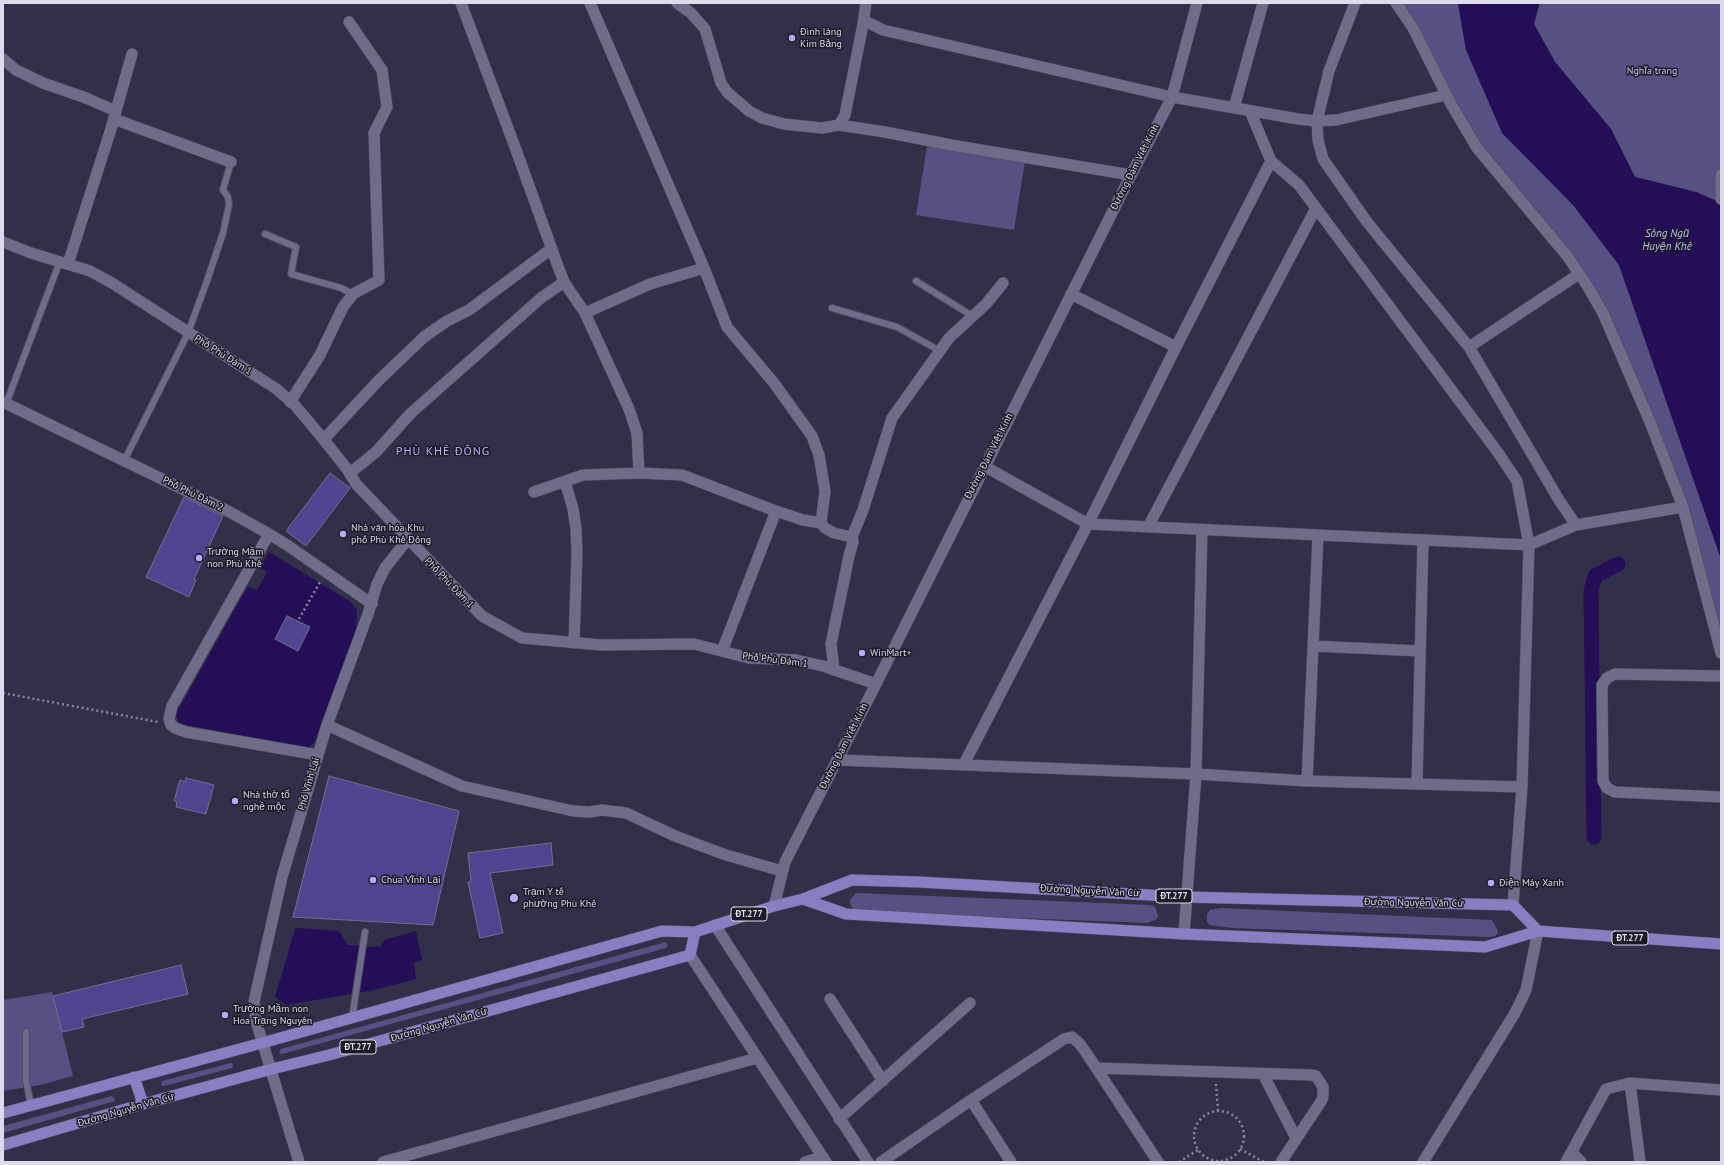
<!DOCTYPE html>
<meta charset="utf-8">
<style>
body{margin:0}
#map{position:relative;width:1724px;height:1165px;overflow:hidden;background:#323049;font-family:"PT Sans",sans-serif}
canvas{display:block}
.frame{position:absolute;inset:0;border:4px solid #dcdbec;pointer-events:none}
</style>
<div id="map">
<canvas width="1724" height="1165"></canvas>
<div class="frame"></div>
</div>
<script>
const ctx = document.querySelector('canvas').getContext('2d');
ctx.lineJoin = 'round';
function fill(path, color) {
  ctx.fillStyle = color;
  ctx.fill(path, 'evenodd');
}
function toPath(rows) {
  const path = new Path2D();
  for (const r of rows) {
    if (r.length === 3) {
      path.moveTo(r[0] + r[2], r[1]);
      path.arc(r[0], r[1], r[2], 0, 2 * Math.PI);
      continue;
    }
    path.moveTo(r[0], r[1]);
    for (let i = 2; i < r.length; i += 2) path.lineTo(r[i], r[i + 1]);
  }
  return path;
}
function trace(path, color, width, dash) {
  ctx.strokeStyle = color;
  ctx.lineWidth = width;
  ctx.lineCap = dash ? 'butt' : 'round';
  ctx.setLineDash(dash || []);
  ctx.stroke(path);
}
function drawText(font, color, halo, rows, align = 'center') {
  ctx.font = font + ' "PT Sans",sans-serif';
  ctx.lineWidth = 3;
  ctx.setLineDash([]);
  ctx.textBaseline = 'middle';
  ctx.strokeStyle = halo;
  ctx.fillStyle = color;
  for (const [text, x, y, turn = 0] of rows) {
    ctx.save();
    ctx.translate(x, y);
    ctx.rotate((+turn || 0) * Math.PI / 180);
    ctx.textAlign = isNaN(turn) ? turn : align;
    if (halo) ctx.strokeText(text, 0, 0);
    ctx.fillText(text, 0, 0);
    ctx.restore();
  }
}
fill(toPath([
 [1396,3,1458,3,1466,50,1573,205,1619,265,1721,559,1721,653,1683,507,1588,287,1498,174],
 [1540,3,1721,3,1721,203,1696,192,1635,177,1611,129,1555,62,1534,24],
 [927,146,1025,161,1014,230,916,215],
 [856,893,1150,905,1155,907,1158,915,1157,919,1147,923,864,912,854,909,851,906,850,900],
 [1220,908,1492,920,1497,929,1498,933,1495,936,1490,937,1232,928,1210,925,1207,922,1207,914,1210,910],
 [666,942,668,945,666,948,623,960,282,1054,279,1053,281,1049,306,1042],
 [52,992,73,1076,40,1085,3,1091,3,1000],
 [231,1063,233,1064,232,1068,164,1086,161,1085,162,1081],
 [112,1096,115,1099,115,1101,3,1133,3,1126]
]), '#565182');
fill(toPath([
 [1458,3,1539,3,1534,24,1555,62,1611,129,1635,177,1696,192,1721,203,1721,559,1619,265,1573,205,1502,133,1466,50],
 [269,552,333,591,351,602,357,610,356,629,314,743,308,748,181,724,178,721,176,714,248,586,257,590,267,572,259,567],
 [300,928,339,931,348,945,380,947,384,940,416,931,422,960,414,963,416,979,374,990,286,1005,275,997,295,929]
]), '#240e58');
trace(toPath([
 [1594,837,1591,591,1595,576,1618,564]
]), '#240e58', 15);
const building = toPath([
 [330,473,350,488,306,546,286,531,330,473],
 [184,497,223,516,194,579,196,580,189,597,146,577,184,497],
 [287,616,310,627,298,651,275,639,287,616],
 [329,776,459,811,433,925,293,917,329,776],
 [186,778,214,785,206,814,176,807,177,802,174,801,180,780,185,782,186,778],
 [551,843,553,865,490,873,503,933,480,938,468,882,471,881,468,853,551,843],
 [181,965,188,994,82,1019,84,1027,62,1032,53,996,181,965]
]);
fill(building, '#50438f');
trace(building, '#72708d', 1);
const service = toPath([
 [265,234,296,247,291,274,341,288,353,294],
 [916,281,974,317],
 [832,308,897,327,940,351],
 [6,404,60,261],
 [124,461,188,333,208,278,223,233,229,205,228,197,223,190,231,162],
 [352,1018,365,932],
 [26,1032,26,1081,31,1105]
]);
const minor = toPath([
 [461,3,515,147,559,269,564,282,585,313,629,409,637,433,639,473],
 [590,3,704,268,727,327,774,383,812,436,819,455,825,491,821,523,825,528,834,533,852,537,853,542,849,556,831,644,834,670],
 [863,24,866,3],
 [3,59,16,70,43,83,86,98,116,111],
 [1234,108,1263,3],
 [1250,111,1271,161,1299,185,1499,454,1517,481,1529,545,1522,787,1513,905],
 [114,119,231,162],
 [839,125,845,115,863,24,866,23,869,23,883,30,1172,97,1298,119,1317,121,1336,120,1446,95],
 [68,264,110,132,132,54],
 [1071,294,1176,347],
 [585,313,650,284,704,268],
 [1469,347,1579,274],
 [3,402,228,511,269,534,287,545,372,604],
 [290,402,320,355,343,307,353,294,379,280,374,133,387,107,382,70,349,22],
 [324,439,379,380,424,337,447,321,469,310,551,249],
 [984,466,1088,524,1529,545,1576,525,1559,500,1469,347,1367,222,1323,159,1318,140,1317,121,1329,71,1355,3],
 [350,473,376,452,411,413,541,298,564,282],
 [565,481,573,509,576,529,577,552,574,643],
 [534,492,583,475,639,473,682,475,773,510,803,520,821,523],
 [1576,525,1683,507],
 [1148,527,1316,208],
 [269,534,172,706,169,719,171,725,175,728,186,732,318,755],
 [852,537,863,510,892,418,949,338,986,304,1003,283],
 [1313,646,1420,651],
 [722,651,776,511],
 [1721,676,1615,674,1607,678,1602,685,1603,781,1607,788,1615,792,1721,797],
 [327,725,462,786,573,811,590,812,602,810,626,813,675,836,726,855,782,871],
 [837,760,1196,774,1307,781,1522,787],
 [964,764,1088,524,1176,347,1271,161],
 [1307,781,1318,536],
 [1417,784,1423,540],
 [1184,934,1196,774,1202,530],
 [690,955,826,1162],
 [830,999,883,1081],
 [1096,1068,1311,1075,1316,1076,1323,1087,1323,1095,1322,1100,1281,1162],
 [1263,1074,1296,1138],
 [1630,1083,1640,1162],
 [971,1100,1064,1039,1072,1037,1080,1044,1091,1060,1158,1162],
 [839,1119,970,1003],
 [1572,1152,1581,1162],
 [299,1162,256,1021,254,1002,282,877,327,725,368,614,377,584,385,568,408,539],
 [383,1162,757,1058],
 [805,1162,822,1157],
 [881,1162,971,1100,1011,1162],
 [1566,1162,1606,1089,1630,1083,1721,1090]
]);
const tertiary = toPath([
 [677,3,691,13,705,29,721,83,727,92,749,111,762,118,784,124,822,128,839,125,885,132,951,145,1131,175],
 [1721,175,1721,199],
 [3,242,31,253,90,271,112,283,275,388,293,403,320,435,347,469,357,485,482,616,522,638,602,645,694,644,749,658,796,660,823,666,876,684],
 [715,925,868,1162],
 [1423,1162,1515,1013,1526,990,1538,931]
]);
const secondary = toPath([
 [1396,3,1413,28,1451,104,1477,148,1568,257,1588,287,1603,313,1650,422,1683,507,1721,653],
 [774,906,785,862,876,684,1131,175,1172,97,1197,3]
]);
const primary = toPath([
 [803,899,846,914,1184,934,1485,947,1538,931,1721,944],
 [134,1077,143,1104],
 [3,1113,262,1043,662,931,695,932,774,906,803,899,852,880,919,882,1185,897,1513,905,1538,931],
 [3,1145,143,1104,272,1069,329,1055,690,955,695,932]
]);
trace(service, '#4c4b60', 8);
trace(minor, '#4c4b60', 12);
trace(tertiary, '#4c4b60', 12);
trace(secondary, '#4c4b60', 12);
trace(primary, '#4c4b60', 12);
trace(toPath([
 [299,619,320,582],
 [3,693,158,722],
 [1216,1084,1218,1111],
 [1219,1136,25],
 [1240,1149,1264,1162],
 [1179,1162,1198,1150]
]), '#89879c', 2.5, [2, 3]);
trace(service, '#6e6c89', 6);
trace(minor, '#6e6c89', 11);
trace(tertiary, '#6e6c89', 11);
trace(secondary, '#6e6c89', 11);
trace(primary, '#877fc2', 11);
for (const [x, y, r, color] of [
 [792,38,4,"#b4acf9"],
 [343,534,4,"#b4acf9"],
 [199,558,4,"#b4acf9"],
 [862,653,4,"#b4acf9"],
 [235,801,4,"#b4acf9"],
 [373,880,4,"#b4acf9"],
 [1491,883,4,"#b4acf9"],
 [514,898,5,"#b4acf9"],
 [225,1015,4,"#b4acf9"]
]) {
  const dot = new Path2D();
  dot.arc(x, y, r, 0, 2 * Math.PI);
  ctx.fillStyle = color;
  ctx.fill(dot);
  trace(dot, '#1b1a25', 1.5);
}
for (const [x, y, w] of [
 [1174,896,36],
 [749,914,36],
 [1630,938,36],
 [358,1047,36]
]) {
  const box = new Path2D();
  box.roundRect(x - w / 2, y - 7, w, 14, 3);
  ctx.fillStyle = '#1b1a25';
  ctx.fill(box);
  trace(box, '#dcdbec', 1);
}
drawText('bold 9px', '#dcdbec', null, [
 ["ĐT.277",1174,896],
 ["ĐT.277",749,914],
 ["ĐT.277",1630,938],
 ["ĐT.277",358,1047]
]);
drawText('10px', '#dcdbec', '#1b1a25', [
 ["Đình làng",800,32],
 ["Kim Bảng",800,44],
 ["Nhà văn hóa Khu",351,528],
 ["phố Phù Khê Đông",351,540],
 ["Trường Mầm",207,552],
 ["non Phù Khê",207,564],
 ["WinMart+",870,653],
 ["Nhà thờ tổ",243,795],
 ["nghề mộc",243,807],
 ["Chùa Vĩnh Lại",381,880],
 ["Điện Máy Xanh",1499,883],
 ["Trạm Y tế",523,892],
 ["phường Phù Khê",523,904],
 ["Trường Mầm non",233,1009],
 ["Hoa Trạng Nguyên",233,1021]
], 'left');
drawText('10px', '#ccc9f5', '#1b1a25', [
 ["Nghĩa trang",1652,71]
]);
drawText('10px', '#dcdbec', '#1b1a25', [
 ["Đường Đàm Viết Kính",1135,167,-63],
 ["Phố Phù Đàm 1",223,355,32],
 ["Đường Đàm Viết Kính",989,456,-63],
 ["Phố Phù Đàm 2",193,494,26],
 ["Phố Phù Đàm 1",449,583,46],
 ["Phố Phù Đàm 1",775,660,7],
 ["Đường Đàm Viết Kính",844,746,-63],
 ["Phố Vĩnh Lại",309,784,-74],
 ["Đường Nguyễn Văn Cừ",1090,891,3],
 ["Đường Nguyễn Văn Cừ",1414,903,1],
 ["Đường Nguyễn Văn Cừ",439,1025,-16],
 ["Đường Nguyễn Văn Cừ",126,1110,-16]
]);
drawText('italic 11px', '#c2bdfe', '#1b1a25', [
 ["Sông Ngũ",1667,234],
 ["Huyện Khê",1667,247]
]);
ctx.letterSpacing = '1px';
drawText('12px', '#bbb4fc', '#1b1a25', [
 ["PHÙ KHÊ ĐÔNG",443,452]
]);
ctx.letterSpacing = '0px';
</script>
